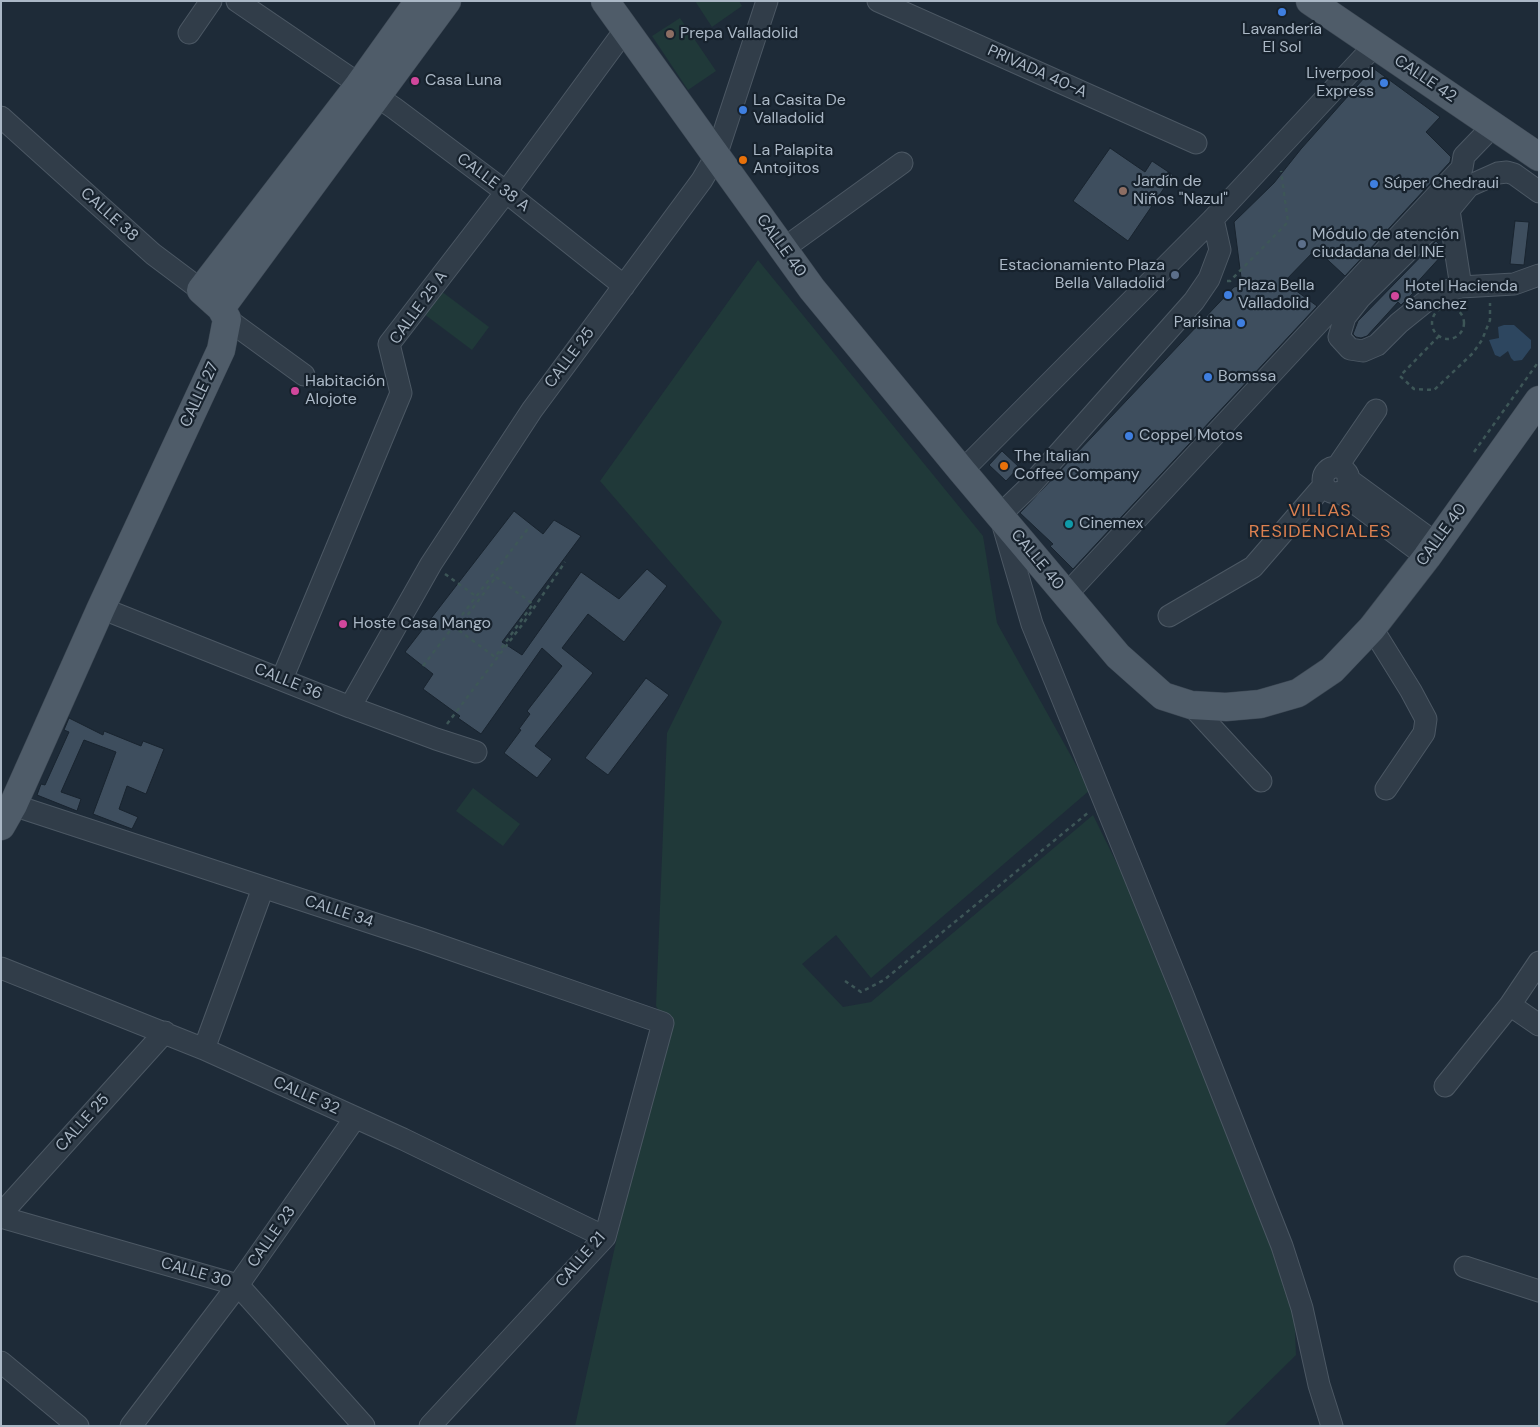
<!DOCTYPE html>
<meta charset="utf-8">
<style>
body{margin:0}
#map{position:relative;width:1540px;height:1427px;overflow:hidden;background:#1e2b38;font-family:"DM Sans",sans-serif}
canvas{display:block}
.frame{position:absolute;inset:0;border:2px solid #abb8c6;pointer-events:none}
</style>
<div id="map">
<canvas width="1540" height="1427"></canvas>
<div class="frame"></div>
</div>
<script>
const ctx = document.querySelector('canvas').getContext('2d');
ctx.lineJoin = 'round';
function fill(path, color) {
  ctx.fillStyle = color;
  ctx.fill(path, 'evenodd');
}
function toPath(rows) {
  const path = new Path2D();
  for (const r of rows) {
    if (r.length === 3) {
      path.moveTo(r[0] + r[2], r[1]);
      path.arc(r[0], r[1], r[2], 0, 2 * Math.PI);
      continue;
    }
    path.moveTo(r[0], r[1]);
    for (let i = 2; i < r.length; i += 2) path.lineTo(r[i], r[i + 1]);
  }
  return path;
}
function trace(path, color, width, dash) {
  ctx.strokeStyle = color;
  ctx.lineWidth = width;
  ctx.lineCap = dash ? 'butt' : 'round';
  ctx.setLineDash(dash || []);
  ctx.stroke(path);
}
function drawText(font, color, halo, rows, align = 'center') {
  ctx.font = font + ' "DM Sans",sans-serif';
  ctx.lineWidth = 4.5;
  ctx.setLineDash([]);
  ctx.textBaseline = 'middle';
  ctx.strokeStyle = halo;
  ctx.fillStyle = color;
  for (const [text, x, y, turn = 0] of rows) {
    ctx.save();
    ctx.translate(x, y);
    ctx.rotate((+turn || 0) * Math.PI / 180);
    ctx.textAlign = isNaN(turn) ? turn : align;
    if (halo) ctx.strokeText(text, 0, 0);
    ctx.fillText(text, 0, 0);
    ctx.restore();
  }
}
fill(toPath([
 [695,1,739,1,742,6,712,27],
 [680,18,716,71,688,90,652,36],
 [758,260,983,536,997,623,1090,790,871,978,836,935,802,964,843,1007,871,1002,1093,815,1153,937,1294,1308,1296,1355,1224,1426,575,1426,665,1022,656,1006,667,733,722,622,600,481],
 [441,291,489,327,472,350,424,314],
 [473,788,520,824,503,846,456,811]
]), '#203939');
fill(toPath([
 [1504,325,1514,325,1531,340,1531,348,1522,360,1514,361,1511,358,1508,351,1500,357,1495,355,1489,340,1499,338,1498,327]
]), '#2d465f');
const building = toPath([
 [1373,68,1440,117,1426,132,1451,157,1450,162,1345,276,1316,249,1284,282,1317,306,1073,569,1050,546,1053,544,1020,513,1234,287,1242,285,1234,222,1274,183,1301,149,1373,68],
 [1110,148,1145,172,1152,161,1173,175,1128,241,1073,201,1110,148],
 [1515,221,1529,222,1524,265,1510,264,1515,221],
 [1436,241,1442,247,1443,254,1412,288,1415,291,1401,305,1398,302,1367,336,1361,338,1356,337,1353,334,1358,321,1436,241],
 [1002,451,1019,467,1006,481,989,465,1002,451],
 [514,511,543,534,554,520,581,536,502,642,522,655,581,572,619,599,647,569,667,586,624,642,588,614,562,648,593,673,535,746,552,759,537,778,504,753,521,730,519,729,530,714,527,711,562,666,542,648,481,734,458,718,460,716,423,689,433,674,405,652,514,511],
 [646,678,669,695,608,775,585,758,646,678],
 [69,718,103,735,104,731,141,746,143,741,164,749,146,794,127,786,119,809,138,817,132,829,93,814,116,752,84,740,61,792,81,799,77,811,37,795,41,784,45,785,69,732,64,730,69,718]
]);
fill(building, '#3e4e5e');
trace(building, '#19242f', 1);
const minor = toPath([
 [237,1,394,108,506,192,624,286],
 [878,1,1196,143],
 [189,33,211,1],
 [1,117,153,254,201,290],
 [1539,192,1514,174,1507,172,1498,173,1469,186,1449,210,1360,298,1345,317,1339,337,1350,349,1363,351,1377,345,1399,323,1435,294,1461,287,1514,284,1539,275],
 [1449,210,1461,287],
 [1213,219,1220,250,1209,279,1194,301,1029,487,1000,515,1032,624,1183,995,1282,1246,1302,1308,1319,1385,1332,1426],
 [783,249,902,163],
 [227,319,304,375],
 [1337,467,1376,410],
 [1336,480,13],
 [962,471,1213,219,1375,45],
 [1348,479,1437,544],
 [1340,492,1427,557],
 [1066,595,1462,168,1464,156,1493,126],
 [101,608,350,707,436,739,476,752],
 [1169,616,1253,567,1324,485],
 [1372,628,1411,691,1426,719,1424,733,1386,789],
 [282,679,401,393,389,344,506,192,625,30],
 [1191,705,1261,781],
 [350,707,431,564,532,410,702,180,716,156,767,1],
 [13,805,421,939,663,1023,605,1237,430,1426],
 [1,968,204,1049,403,1139,605,1237],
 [1510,1005,1539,1025],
 [204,1049,263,888],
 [1445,1086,1510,1005,1539,962],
 [1,1214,165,1032],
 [1,1217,238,1285,364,1426],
 [1465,1267,1539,1291],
 [1,1362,78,1426],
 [131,1426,238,1285,355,1118]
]);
const major = toPath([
 [605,1,812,289,962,471,1118,656,1163,696,1191,705,1226,707,1260,704,1298,693,1332,670,1372,628,1427,557,1539,400],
 [1310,1,1539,157],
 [221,308,447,1],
 [1,826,13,805,101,608,221,350,227,319,221,308,201,290,359,85,419,1]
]);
trace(minor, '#4c5864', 23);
trace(major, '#3b4652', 29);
trace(toPath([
 [1227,281,1230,281,1288,222,1281,171],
 [1448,323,16],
 [1439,336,1400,376,1414,389,1434,390,1473,353,1482,340,1490,320,1490,303],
 [1474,452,1539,361],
 [445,574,477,597],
 [496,577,533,604,495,657,457,629,496,577],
 [423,666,530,526],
 [447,724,525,621,565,562],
 [845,981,861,992,884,980,1089,812]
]), '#3d5657', 2.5, [4, 4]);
trace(minor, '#313d49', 21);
trace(major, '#4f5c69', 28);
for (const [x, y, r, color] of [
 [1282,12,5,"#3f7fe0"],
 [670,34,5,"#8d6e63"],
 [415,81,5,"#d1479c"],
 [1384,83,5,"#3f7fe0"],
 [743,110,5,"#3f7fe0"],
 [743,160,5,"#e8710a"],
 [1374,184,5,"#3f7fe0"],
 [1123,191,5,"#8d6e63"],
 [1302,244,5,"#5c6f8a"],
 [1175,275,5,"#5c6f8a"],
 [1228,295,5,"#3f7fe0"],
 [1395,296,5,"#d1479c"],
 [1241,323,5,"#3f7fe0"],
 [1208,377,5,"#3f7fe0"],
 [295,391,5,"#d1479c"],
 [1129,436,5,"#3f7fe0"],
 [1004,466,5,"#e8710a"],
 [1069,524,5,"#0f9aa8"],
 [343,624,5,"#d1479c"]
]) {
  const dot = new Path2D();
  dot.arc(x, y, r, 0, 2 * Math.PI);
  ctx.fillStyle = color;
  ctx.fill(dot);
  trace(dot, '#17222d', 2);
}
drawText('16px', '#abb8c6', '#17222d', [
 ["Lavandería",1282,30,"center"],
 ["El Sol",1282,48,"center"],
 ["Prepa Valladolid",680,34],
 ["Liverpool",1374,74,"right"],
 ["Express",1374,92,"right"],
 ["Casa Luna",425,81],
 ["La Casita De",753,101],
 ["Valladolid",753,119],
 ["La Palapita",753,151],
 ["Antojitos",753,169],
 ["Jardín de",1133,182],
 ["Niños \"Nazul\"",1133,200],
 ["Súper Chedraui",1384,184],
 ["Módulo de atención",1312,235],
 ["ciudadana del INE",1312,253],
 ["Estacionamiento Plaza",1165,266,"right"],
 ["Bella Valladolid",1165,284,"right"],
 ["Plaza Bella",1238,286],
 ["Valladolid",1238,304],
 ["Hotel Hacienda",1405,287],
 ["Sanchez",1405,305],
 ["Parisina",1231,323,"right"],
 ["Bomssa",1218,377],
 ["Habitación",305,382],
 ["Alojote",305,400],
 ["Coppel Motos",1139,436],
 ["The Italian",1014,457],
 ["Coffee Company",1014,475],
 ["Cinemex",1079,524],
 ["Hoste Casa Mango",353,624]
], 'left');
drawText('16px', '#abb8c6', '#17222d', [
 ["PRIVADA 40-A",1037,72,24],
 ["CALLE 42",1425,79,34],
 ["CALLE 38 A",493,183,37],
 ["CALLE 38",109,215,42],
 ["CALLE 40",781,246,54],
 ["CALLE 25 A",419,308,-54],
 ["CALLE 25",570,358,-53],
 ["CALLE 27",200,395,-65],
 ["CALLE 40",1442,535,-54],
 ["CALLE 40",1037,560,50],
 ["CALLE 36",288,682,22],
 ["CALLE 34",339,912,18],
 ["CALLE 32",306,1096,24],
 ["CALLE 25",83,1123,-48],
 ["CALLE 23",272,1237,-55],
 ["CALLE 21",581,1260,-49],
 ["CALLE 30",196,1273,16]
]);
ctx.letterSpacing = '1px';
drawText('18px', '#dd8150', '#17222d', [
 ["VILLAS",1320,511],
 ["RESIDENCIALES",1320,532]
]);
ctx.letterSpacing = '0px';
</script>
